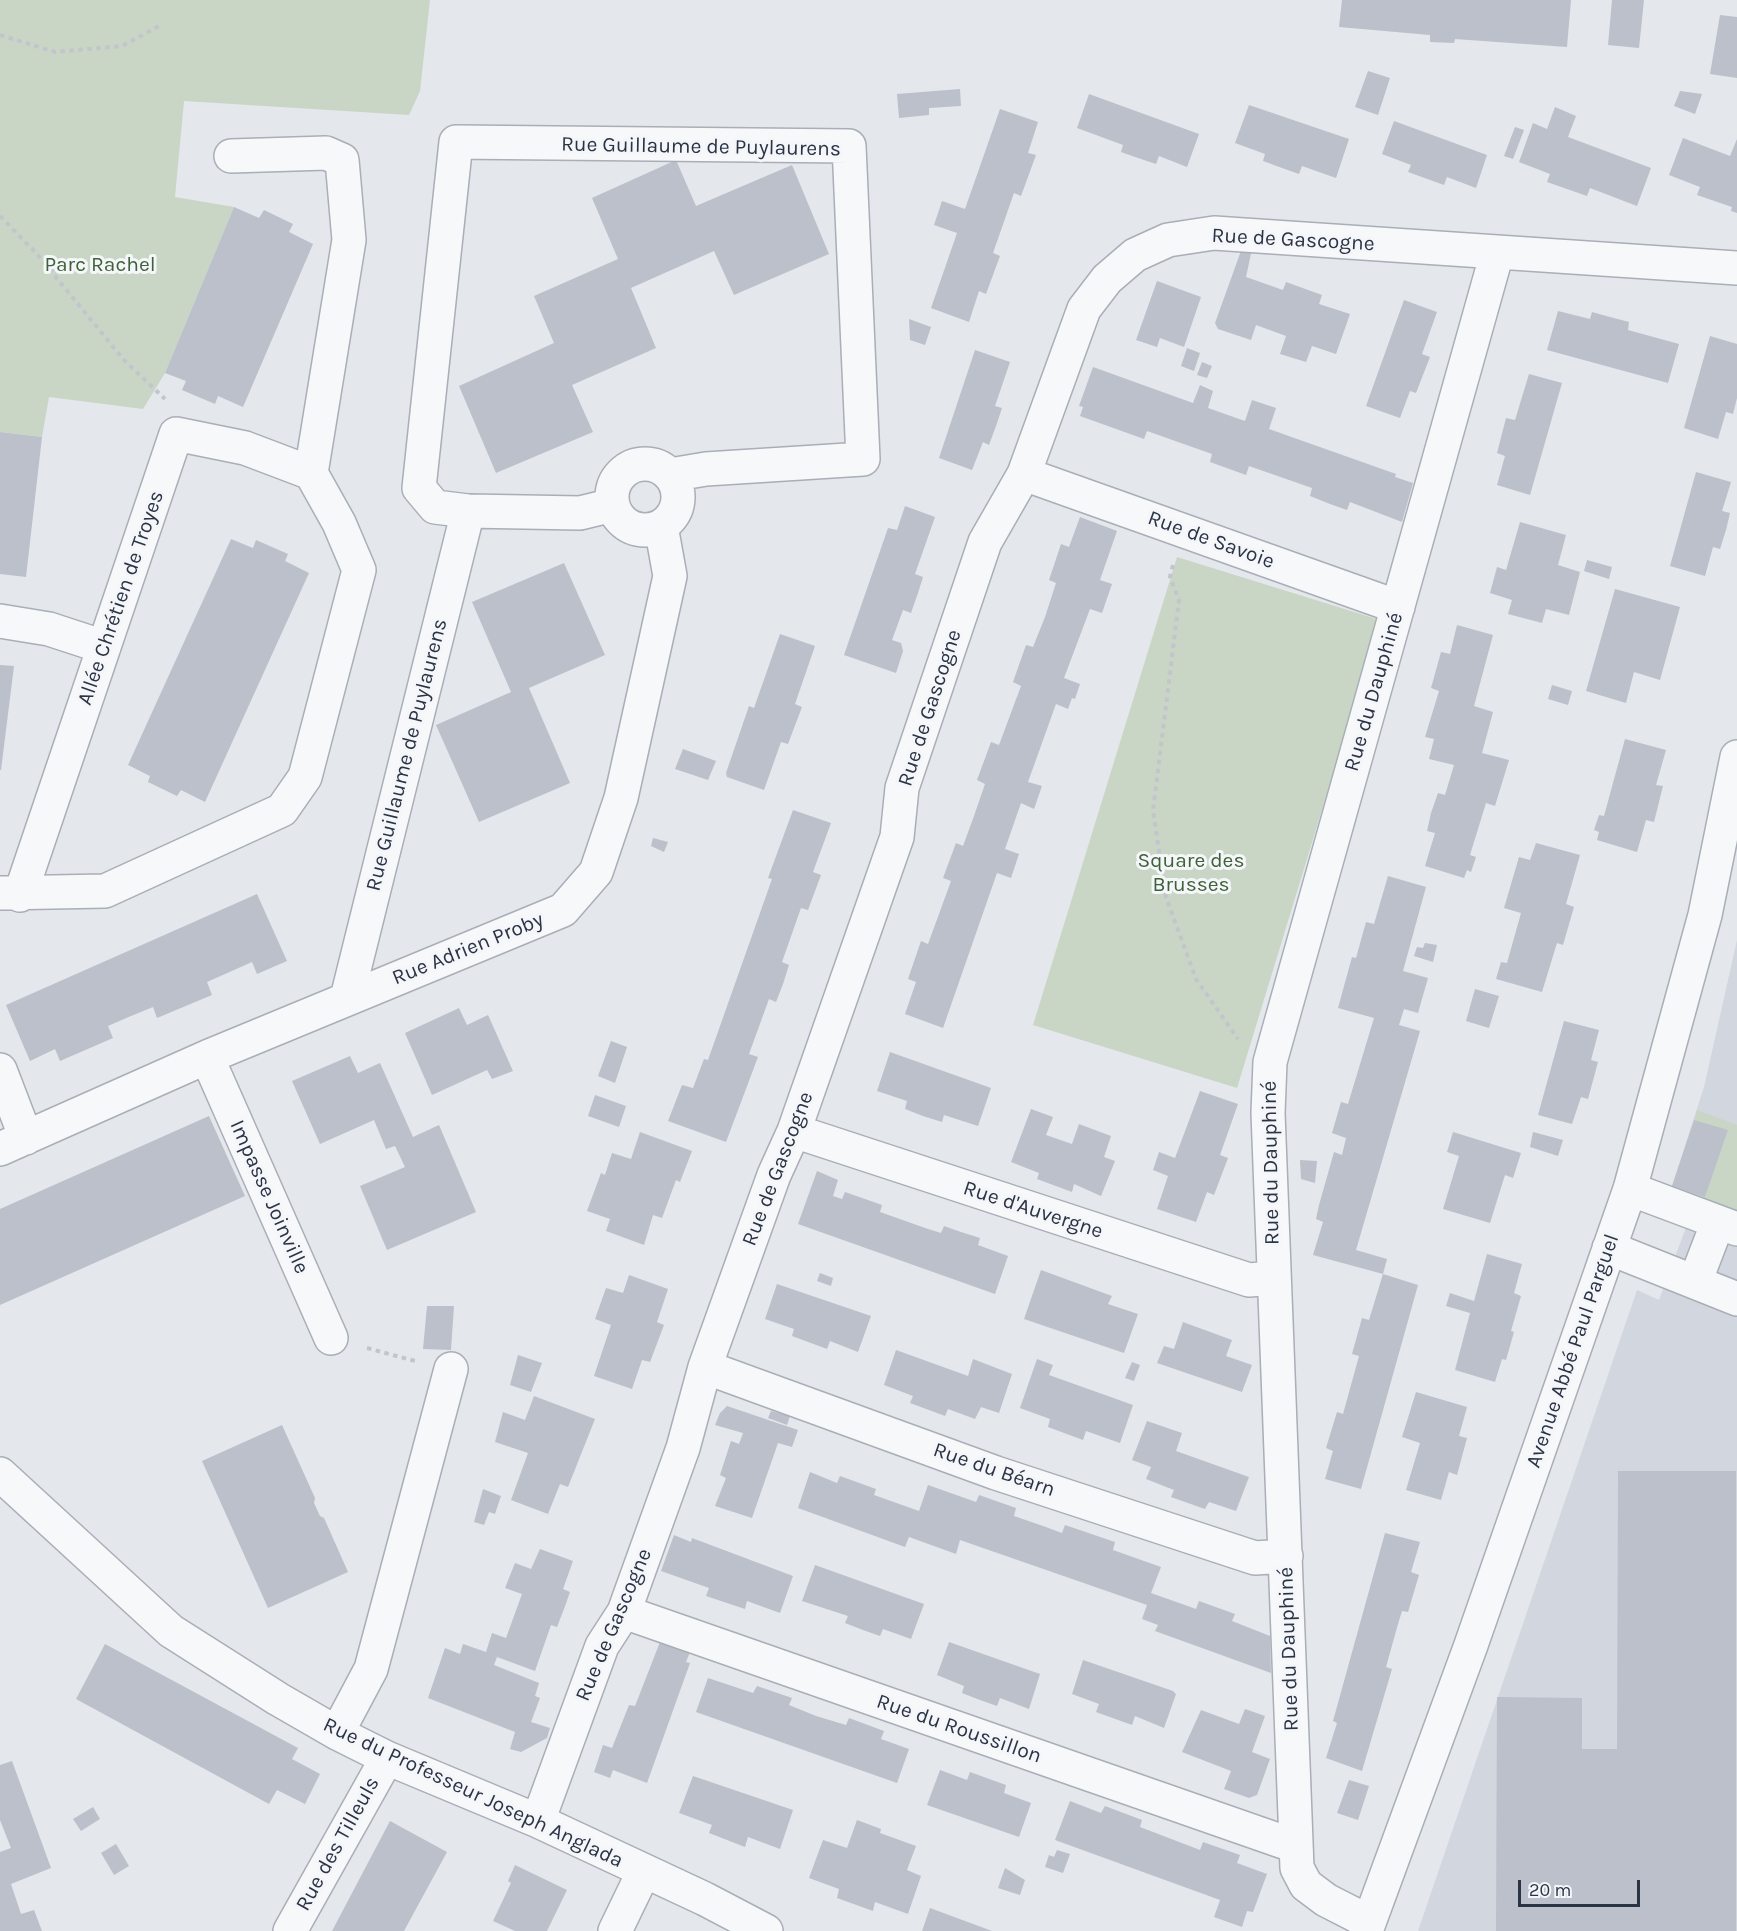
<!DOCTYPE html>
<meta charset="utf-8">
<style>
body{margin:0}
#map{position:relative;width:1737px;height:1931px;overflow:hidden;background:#e4e7ec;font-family:Karla,sans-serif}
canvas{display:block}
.scale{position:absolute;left:1518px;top:1880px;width:122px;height:27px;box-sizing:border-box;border:3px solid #2b3445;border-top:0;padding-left:8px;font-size:18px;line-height:21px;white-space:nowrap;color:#2b3445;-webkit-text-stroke:4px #f4f6f9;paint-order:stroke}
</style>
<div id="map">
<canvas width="1737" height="1931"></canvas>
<div class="scale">20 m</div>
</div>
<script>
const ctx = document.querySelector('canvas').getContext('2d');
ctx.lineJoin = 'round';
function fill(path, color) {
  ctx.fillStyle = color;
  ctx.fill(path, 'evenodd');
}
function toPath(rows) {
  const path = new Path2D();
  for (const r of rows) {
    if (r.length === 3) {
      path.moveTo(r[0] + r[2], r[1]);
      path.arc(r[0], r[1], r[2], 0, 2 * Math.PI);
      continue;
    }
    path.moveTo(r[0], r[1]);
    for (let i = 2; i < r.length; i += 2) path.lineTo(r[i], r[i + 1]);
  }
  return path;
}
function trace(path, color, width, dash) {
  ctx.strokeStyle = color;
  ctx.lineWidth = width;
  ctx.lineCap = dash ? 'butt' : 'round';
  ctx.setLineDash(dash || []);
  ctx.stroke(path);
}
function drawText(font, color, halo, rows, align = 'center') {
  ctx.font = font + ' Karla,sans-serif';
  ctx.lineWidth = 6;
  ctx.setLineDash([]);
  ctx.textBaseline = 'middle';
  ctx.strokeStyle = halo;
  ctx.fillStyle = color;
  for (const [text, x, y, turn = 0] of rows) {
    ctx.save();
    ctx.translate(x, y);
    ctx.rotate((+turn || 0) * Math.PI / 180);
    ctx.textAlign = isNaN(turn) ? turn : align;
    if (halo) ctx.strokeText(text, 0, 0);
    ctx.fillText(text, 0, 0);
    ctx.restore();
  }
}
fill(toPath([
 [1737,940,1737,1931,1418,1931,1637,1290,1659,1300,1698,1195,1672,1186,1704,1087]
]), '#d2d6de');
fill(toPath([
 [0,0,430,0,420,91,409,115,184,101,175,197,234,207,165,373,143,409,49,397,42,437,0,432],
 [1177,557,1380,620,1237,1088,1033,1025],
 [1697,1110,1737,1125,1737,1219,1668,1193,1672,1186,1705,1197,1728,1131,1694,1120]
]), '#c9d6c5');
fill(toPath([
 [1342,0,1571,0,1567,47,1455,39,1454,43,1430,42,1430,35,1339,27],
 [1612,0,1644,0,1639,48,1608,45],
 [1720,15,1737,17,1737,78,1710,74],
 [1368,71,1390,78,1378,115,1355,107],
 [960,89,961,106,929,108,929,115,899,118,897,94],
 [1680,91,1702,94,1695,114,1674,106],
 [1089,94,1199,134,1187,167,1159,156,1156,164,1138,158,1121,152,1123,145,1077,128],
 [1249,105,1349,139,1336,178,1302,166,1299,174,1282,168,1263,161,1265,154,1235,143],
 [1555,107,1576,116,1568,137,1651,168,1637,206,1590,188,1587,196,1547,182,1550,174,1519,162,1533,123,1547,129],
 [1000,109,1038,122,1028,153,1036,155,1021,196,1014,193,993,253,1000,256,986,294,979,291,969,322,931,308,957,233,934,225,942,201,965,209],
 [1394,121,1487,155,1476,188,1447,177,1444,185,1408,172,1411,165,1382,154],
 [1515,127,1524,130,1513,159,1504,156],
 [1683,138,1730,156,1737,139,1737,213,1731,211,1732,207,1697,195,1700,187,1669,175],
 [676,160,696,206,792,165,829,254,734,295,714,251,631,288,656,348,572,385,593,432,496,473,459,386,554,343,534,296,618,259,592,198],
 [234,207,259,218,264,210,293,224,289,232,313,244,243,407,218,396,215,404,182,390,186,381,165,373],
 [1242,248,1252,249,1246,277,1283,290,1286,282,1322,295,1319,304,1350,314,1336,354,1312,346,1306,362,1280,354,1286,336,1256,325,1251,340,1218,329,1215,323],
 [1157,281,1201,297,1184,347,1160,338,1157,347,1136,340],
 [1404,300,1437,312,1422,354,1430,357,1416,393,1410,391,1400,418,1366,406],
 [1558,311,1590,319,1592,312,1610,317,1629,322,1628,330,1679,344,1668,383,1547,350],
 [909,319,931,327,925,345,910,340],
 [1710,336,1737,344,1737,398,1733,414,1726,412,1718,439,1684,428],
 [1187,348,1200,353,1194,371,1181,366],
 [975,350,1010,362,995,406,1002,408,996,426,989,445,983,442,972,470,939,458],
 [1202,362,1212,366,1207,378,1197,375],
 [1093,367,1193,403,1200,385,1213,391,1208,408,1245,421,1252,400,1276,408,1269,429,1396,474,1395,477,1413,483,1402,522,1350,502,1347,510,1330,504,1310,496,1312,488,1249,466,1246,475,1210,462,1212,454,1147,431,1144,439,1080,416,1083,407,1079,406],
 [1529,374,1562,383,1530,495,1497,485,1505,456,1497,453,1506,418,1515,420],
 [0,432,42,437,26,577,0,574],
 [1696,472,1731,482,1722,511,1730,513,1726,530,1720,549,1713,547,1705,576,1670,566],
 [905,506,935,517,915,574,923,577,918,593,911,613,903,610,892,640,901,643,903,651,896,673,844,655,888,528,897,530],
 [1080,517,1117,531,1100,580,1112,584,1102,613,1090,609,1064,678,1080,684,1075,699,1072,698,1068,709,1056,704,1028,782,1042,786,1034,809,1021,803,1005,849,1019,854,1011,878,997,873,943,1028,905,1014,916,982,908,979,921,941,928,944,939,914,951,881,943,878,956,843,963,846,974,816,985,784,977,780,991,742,999,745,1021,686,1013,682,1026,645,1033,647,1045,617,1056,583,1049,580,1061,544,1069,547],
 [1520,522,1566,535,1558,565,1580,572,1569,615,1546,609,1542,623,1508,614,1512,600,1490,593,1497,567,1506,570],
 [231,539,253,548,256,540,288,554,285,561,309,573,205,802,181,790,177,796,148,782,150,776,128,765],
 [1587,560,1612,567,1609,579,1584,571],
 [564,563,605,655,529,688,570,783,479,822,436,725,511,692,472,602],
 [1615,589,1680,607,1660,680,1634,672,1626,703,1586,691],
 [1457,625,1493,635,1474,706,1493,712,1482,753,1509,760,1495,806,1486,803,1470,855,1476,857,1471,872,1467,870,1464,878,1425,866,1435,833,1427,831,1431,813,1438,793,1445,795,1454,765,1429,759,1434,739,1425,737,1439,691,1431,688,1441,652,1450,654],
 [780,634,815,646,795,704,802,707,788,744,781,742,764,790,727,777,726,773,749,706,754,708],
 [0,665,14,666,1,770,0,770],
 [1552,685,1572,691,1568,705,1548,699],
 [1625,739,1666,750,1656,785,1663,786,1654,822,1646,820,1637,852,1597,840,1599,832,1594,830,1599,815,1604,816],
 [683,749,716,761,708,780,675,769],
 [793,810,831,823,813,872,821,875,808,910,801,908,782,962,789,965,783,984,776,1002,769,999,749,1054,758,1057,726,1142,668,1121,682,1085,693,1088,704,1059,708,1060,772,879,768,878],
 [653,838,668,842,664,852,651,846],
 [1536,843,1580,855,1566,904,1574,907,1563,945,1557,943,1542,992,1496,979,1501,962,1507,963,1521,913,1504,908,1519,857,1530,860],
 [1388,876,1426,887,1403,971,1428,978,1418,1013,1404,1009,1399,1025,1420,1031,1356,1250,1387,1259,1383,1274,1313,1255,1323,1222,1316,1219,1319,1205,1334,1152,1342,1155,1346,1138,1332,1133,1341,1102,1348,1104,1374,1018,1338,1008,1352,957,1356,958,1366,922,1374,924],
 [257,894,287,961,257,974,252,962,207,982,212,995,157,1018,153,1007,131,1016,108,1026,113,1038,60,1061,55,1049,30,1061,6,1005],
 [1425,943,1437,945,1433,962,1414,956,1417,947,1423,948],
 [1475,989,1499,996,1489,1028,1466,1021],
 [459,1008,467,1025,488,1015,513,1071,492,1079,487,1070,432,1095,405,1033],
 [1564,1021,1599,1030,1591,1060,1598,1062,1588,1099,1581,1097,1572,1124,1538,1115],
 [611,1041,627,1047,615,1083,598,1076],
 [890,1052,991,1088,978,1126,944,1115,942,1122,923,1116,905,1109,907,1101,877,1091],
 [350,1056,358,1073,380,1063,413,1137,439,1125,476,1212,387,1250,360,1186,405,1167,395,1146,386,1149,374,1120,320,1144,292,1081],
 [1200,1091,1238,1104,1220,1155,1228,1158,1214,1195,1207,1192,1196,1222,1157,1209,1168,1176,1153,1170,1159,1152,1175,1158],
 [595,1095,626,1106,619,1127,588,1116],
 [1031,1109,1053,1117,1046,1135,1072,1144,1079,1124,1111,1136,1104,1157,1115,1161,1101,1196,1074,1184,1072,1192,1037,1179,1039,1173,1011,1162],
 [209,1116,245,1196,0,1305,0,1209],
 [1694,1120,1728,1130,1705,1197,1672,1186],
 [640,1132,692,1151,680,1182,676,1180,662,1218,653,1215,644,1245,606,1231,610,1219,587,1211,601,1173,605,1175,612,1153,631,1159],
 [1453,1132,1521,1153,1513,1178,1505,1175,1490,1223,1443,1209,1459,1156,1447,1152],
 [1533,1132,1563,1140,1558,1156,1530,1147],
 [1300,1160,1317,1161,1315,1183,1301,1179],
 [817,1171,838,1180,833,1196,842,1199,845,1192,882,1205,880,1212,928,1229,941,1233,944,1226,961,1232,980,1238,978,1245,1008,1256,995,1294,798,1224],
 [1487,1254,1522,1264,1514,1293,1521,1296,1511,1331,1514,1332,1506,1360,1502,1359,1495,1382,1455,1370,1470,1313,1446,1306,1450,1293,1474,1301],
 [1041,1270,1112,1296,1108,1304,1138,1314,1124,1353,1024,1319],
 [820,1273,833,1278,831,1286,817,1281],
 [1383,1274,1418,1285,1361,1489,1325,1479,1333,1451,1326,1448,1337,1412,1343,1414,1359,1356,1352,1354,1362,1318,1369,1320],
 [629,1275,668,1289,657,1322,664,1325,650,1362,642,1360,632,1389,594,1376,611,1325,595,1319,606,1288,623,1293],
 [777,1284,871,1316,858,1352,830,1341,827,1349,792,1336,794,1329,765,1319],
 [427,1306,454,1306,451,1350,423,1349],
 [1183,1322,1232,1340,1226,1356,1252,1365,1242,1392,1157,1363,1164,1346,1174,1349],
 [896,1350,968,1376,973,1359,1012,1374,999,1413,981,1407,975,1419,948,1409,945,1416,910,1403,913,1396,884,1385],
 [518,1355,542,1363,531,1392,510,1385],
 [1037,1359,1053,1365,1049,1375,1133,1405,1120,1443,1086,1431,1083,1440,1048,1427,1050,1419,1020,1408],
 [1132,1362,1140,1365,1134,1381,1125,1378],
 [1416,1392,1467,1407,1459,1436,1467,1438,1457,1475,1449,1472,1441,1500,1406,1490,1420,1443,1402,1437],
 [534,1396,595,1419,568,1487,560,1484,548,1514,511,1500,528,1453,495,1442,503,1412,525,1420],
 [727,1406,798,1430,792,1447,778,1443,752,1518,715,1506,726,1478,720,1475,731,1441,739,1444,743,1433,715,1425,720,1413],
 [771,1411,790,1416,787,1425,768,1418],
 [1147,1421,1182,1433,1176,1451,1249,1477,1236,1511,1209,1502,1205,1509,1171,1497,1174,1490,1146,1479,1151,1467,1132,1460],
 [282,1425,315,1498,314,1503,320,1516,324,1518,348,1572,268,1608,202,1461],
 [1618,1471,1736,1471,1736,1931,1496,1931,1497,1697,1582,1698,1582,1749,1617,1749],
 [810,1472,837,1483,840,1476,876,1489,874,1495,919,1511,928,1485,976,1502,979,1495,1016,1508,1014,1516,1043,1526,1062,1533,1065,1525,1115,1542,1113,1550,1161,1567,1151,1593,1196,1609,1199,1601,1235,1614,1232,1621,1270,1636,1271,1673,1155,1631,1158,1625,1142,1619,1147,1605,960,1540,956,1554,909,1537,905,1547,798,1508],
 [483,1489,501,1496,495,1514,489,1512,484,1525,474,1522],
 [1385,1533,1420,1542,1411,1572,1419,1575,1408,1612,1402,1611,1398,1624,1386,1667,1392,1669,1362,1771,1326,1758,1337,1723,1333,1721],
 [674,1535,691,1542,692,1538,793,1576,780,1613,747,1601,745,1609,706,1596,709,1588,661,1571],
 [540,1549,573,1561,563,1589,570,1592,564,1609,557,1627,551,1625,535,1671,497,1657,494,1665,539,1683,535,1696,540,1698,531,1722,550,1728,547,1738,521,1752,510,1749,515,1732,428,1698,445,1648,460,1654,463,1644,486,1652,492,1633,506,1638,522,1594,505,1588,515,1563,531,1569],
 [815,1565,924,1604,911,1639,883,1629,880,1636,863,1630,845,1623,848,1616,802,1601],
 [660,1642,690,1652,686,1662,690,1663,647,1783,613,1770,610,1778,594,1772,603,1745,612,1748,629,1705,635,1706],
 [949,1642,1040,1674,1029,1709,1000,1698,997,1706,980,1700,962,1693,964,1686,937,1675],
 [105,1644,298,1748,292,1759,320,1774,305,1804,277,1790,269,1804,76,1699],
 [1083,1660,1173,1691,1176,1694,1164,1728,1135,1716,1132,1725,1096,1712,1099,1704,1072,1694],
 [708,1678,753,1693,757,1686,792,1698,789,1705,816,1716,846,1725,849,1718,884,1731,881,1739,909,1749,897,1783,696,1712],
 [1245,1709,1265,1716,1252,1752,1270,1759,1257,1795,1249,1798,1224,1789,1231,1771,1182,1752,1201,1710,1239,1724],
 [12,1761,51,1868,11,1884,21,1914,34,1910,42,1931,0,1931,0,1852,11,1848,0,1820,0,1765],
 [940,1770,967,1780,970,1772,1006,1785,1004,1793,1031,1803,1019,1837,927,1805],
 [693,1776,793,1810,780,1849,748,1837,745,1847,709,1833,712,1825,679,1813],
 [1349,1780,1369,1786,1358,1820,1337,1813],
 [1070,1801,1101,1813,1105,1806,1142,1820,1140,1827,1200,1850,1203,1842,1240,1855,1237,1863,1267,1874,1253,1912,1247,1911,1242,1927,1214,1917,1220,1900,1055,1840],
 [93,1807,100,1819,81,1831,73,1819],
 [857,1820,881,1829,880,1833,916,1846,907,1870,921,1876,908,1914,875,1902,873,1911,837,1898,839,1889,809,1878,823,1840,847,1848],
 [390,1821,447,1852,404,1931,332,1931],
 [116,1844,129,1866,114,1875,101,1853],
 [1057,1850,1070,1854,1063,1873,1045,1867,1049,1855,1054,1857],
 [515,1865,567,1890,547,1931,515,1931,493,1921,511,1883,508,1881],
 [1005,1868,1025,1880,1020,1895,998,1888],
 [930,1908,992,1931,922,1931]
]), '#bbc0ca');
const minor = toPath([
 [645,497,33],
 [1024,474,1398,607],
 [613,505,580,513,468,511,435,507,419,488,456,142,849,146,863,459,706,469,670,475],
 [0,621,49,629,104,647],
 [0,893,105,891,282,810,305,777,359,570,339,523,311,473,349,240,342,160,326,153,231,156],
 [20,895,176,434,245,448,311,473],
 [347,998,468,511],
 [207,1057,331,1338],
 [0,1070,26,1138],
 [794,1131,1249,1280,1273,1278],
 [0,1149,207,1057,563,910,596,872,621,798,670,576,661,526],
 [1630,1189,1737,1229],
 [1609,1248,1737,1299],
 [1695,1282,1718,1222],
 [705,1367,996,1473,1255,1558,1286,1556],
 [0,1474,171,1631,278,1699,337,1733,387,1758,538,1821,705,1899,766,1931],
 [624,1612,1295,1846],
 [337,1733,371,1669,451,1369],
 [538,1821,602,1646,624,1612,683,1448,705,1367,774,1175,794,1131,897,837,902,788,985,542,1024,474,1084,309,1107,279,1135,255,1168,240,1214,233,1737,268],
 [1369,1922,1326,1900,1306,1885,1297,1868,1268,1113,1270,1062,1497,253],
 [290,1931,387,1758],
 [615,1931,644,1871],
 [1366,1931,1471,1645,1630,1189,1705,915,1737,757]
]);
trace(minor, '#a9aeb7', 36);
trace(toPath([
 [0,35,55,52,122,46,159,26],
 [0,216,36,253,124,360,165,399],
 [1173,565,1170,577,1179,600,1153,811,1166,897,1196,979,1238,1039],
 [367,1348,415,1361]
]), '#c2c5cb', 4, [4.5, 4.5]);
trace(minor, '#f7f8fa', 33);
drawText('21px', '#2b3445', '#f4f6f9', [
 ["Rue Guillaume de Puylaurens",701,147,1],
 ["Rue de Gascogne",1293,240,3],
 ["Rue de Savoie",1211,540,20],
 ["Allée Chrétien de Troyes",121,598,-71],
 ["Rue du Dauphiné",1374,692,-74],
 ["Rue de Gascogne",930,708,-72],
 ["Rue Guillaume de Puylaurens",407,755,-76],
 ["Rue Adrien Proby",468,949,-22],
 ["Rue du Dauphiné",1271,1163,-91],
 ["Rue de Gascogne",778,1169,-69],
 ["Impasse Joinville",269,1197,66],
 ["Rue d'Auvergne",1033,1210,18],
 ["Avenue Abbé Paul Parguel",1573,1351,-71],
 ["Rue du Béarn",994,1470,19],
 ["Rue de Gascogne",614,1625,-67],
 ["Rue du Dauphiné",1289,1649,-92],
 ["Rue du Roussillon",959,1729,19],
 ["Rue du Professeur Joseph Anglada",473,1793,25],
 ["Rue des Tilleuls",338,1844,-61]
]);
drawText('21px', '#3f6138', '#f4f6f9', [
 ["Parc Rachel",100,265],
 ["Square des",1191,861],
 ["Brusses",1191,885]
]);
</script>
